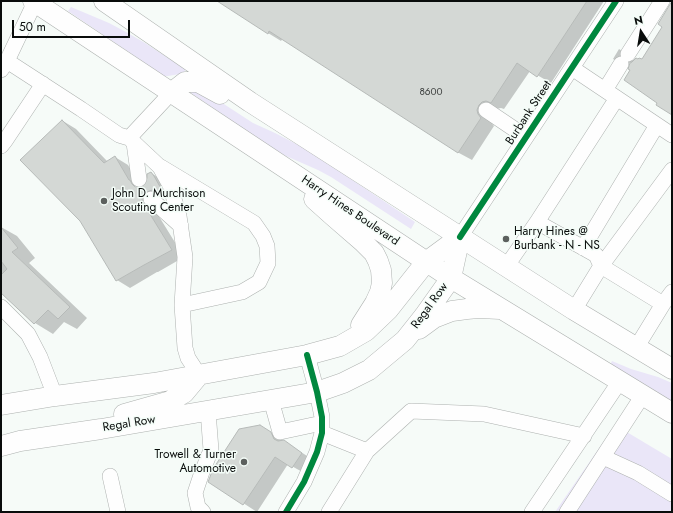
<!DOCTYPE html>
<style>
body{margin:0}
#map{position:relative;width:673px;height:513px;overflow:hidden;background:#f6fbf8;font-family:Jost,sans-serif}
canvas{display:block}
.frame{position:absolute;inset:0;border:2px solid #090c0b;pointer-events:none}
.north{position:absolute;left:621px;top:12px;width:40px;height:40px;-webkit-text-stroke:3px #f4fdf8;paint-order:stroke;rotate:348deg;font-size:11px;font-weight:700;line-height:16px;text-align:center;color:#090c0b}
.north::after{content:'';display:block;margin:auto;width:14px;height:18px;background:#090c0b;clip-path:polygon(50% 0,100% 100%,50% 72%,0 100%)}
.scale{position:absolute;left:12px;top:20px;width:118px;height:18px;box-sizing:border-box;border:2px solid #090c0b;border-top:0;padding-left:5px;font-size:12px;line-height:14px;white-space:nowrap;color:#090c0b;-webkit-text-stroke:3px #f4fdf8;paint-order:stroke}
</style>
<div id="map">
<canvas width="673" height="513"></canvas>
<div class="frame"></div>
<div class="north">N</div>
<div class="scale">50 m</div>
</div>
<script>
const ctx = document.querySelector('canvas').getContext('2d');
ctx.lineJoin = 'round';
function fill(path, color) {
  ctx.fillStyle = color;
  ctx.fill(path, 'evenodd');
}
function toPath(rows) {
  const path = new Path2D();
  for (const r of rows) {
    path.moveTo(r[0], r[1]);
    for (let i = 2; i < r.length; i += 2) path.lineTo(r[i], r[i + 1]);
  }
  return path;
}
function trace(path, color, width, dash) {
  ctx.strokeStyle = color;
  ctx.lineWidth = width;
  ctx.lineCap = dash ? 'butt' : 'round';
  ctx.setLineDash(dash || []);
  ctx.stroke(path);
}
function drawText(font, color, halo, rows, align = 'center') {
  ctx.font = font + ' Jost,sans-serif';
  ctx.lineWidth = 3;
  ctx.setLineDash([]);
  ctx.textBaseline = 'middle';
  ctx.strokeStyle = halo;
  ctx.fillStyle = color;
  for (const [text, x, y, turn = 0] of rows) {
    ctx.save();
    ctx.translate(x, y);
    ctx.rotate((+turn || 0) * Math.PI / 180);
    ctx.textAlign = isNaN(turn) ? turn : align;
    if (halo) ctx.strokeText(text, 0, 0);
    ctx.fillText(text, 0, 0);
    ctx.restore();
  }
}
fill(toPath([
 [71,7,109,23,126,32,145,43,185,69,185,71,180,74,168,76,164,76,68,11],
 [193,89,210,95,253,123,275,133,306,149,415,222,411,229,331,177,318,170,286,156,270,147,191,93],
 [612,361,631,369,658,377,672,383,672,403,610,365],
 [615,425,672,459,672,512,555,512]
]), '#eae6f8');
fill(toPath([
 [219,1,604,1,551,83,530,71,504,109,501,108,496,109,491,122,494,126,472,160,459,153,283,38,281,41,268,33],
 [672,11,672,114,659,102,632,70,630,69,631,62,627,66,613,59,619,49,633,58,632,63,642,61],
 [63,121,76,129,108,162,115,157,128,165,141,187,142,188,145,187,151,173,164,181,167,197,161,198,157,201,155,210,184,257,158,272,157,272,130,288,117,280],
 [1,227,17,236,35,258,29,263,87,318,77,329,64,322,53,334,35,323,1,291],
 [260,426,315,461,306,474,288,464,257,512,209,481]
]), '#0003');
const building = toPath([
 [217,1,587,1,537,77,517,63,491,103,486,101,482,102,479,105,477,110,478,114,481,118,458,153,269,31,268,34,217,1],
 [672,1,672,115,656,105,657,103,624,80,630,70,628,69,630,63,632,62,636,58,638,59,639,58,642,59,662,27,658,24,672,1],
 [62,120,104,163,115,156,129,180,130,180,132,184,135,187,140,188,145,186,147,182,147,174,151,172,154,176,163,192,159,194,153,190,148,191,144,193,142,197,142,201,172,250,144,265,116,281,80,221,20,160,62,120],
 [1,227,18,248,12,252,70,307,58,319,48,310,34,324,1,293,1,275,7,269,1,261,1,227],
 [260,425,271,432,274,439,278,441,284,440,302,453,292,468,275,457,243,505,208,482,213,469,239,429,260,425]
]);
fill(building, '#d4d8d5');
trace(building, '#b6bab8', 1);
trace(toPath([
 [139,179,151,199]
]), '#d2d7d4', 15, [15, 8]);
const minor = toPath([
 [628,54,662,1],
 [7,61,81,109,119,135,129,138,160,167,170,185,179,216,185,257,182,305,185,348,188,358,199,375],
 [572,68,672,135],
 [1,70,7,61,35,2],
 [605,90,621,64],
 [486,110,526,137],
 [129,138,171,93],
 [134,143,139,179],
 [1,146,5,141,43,84],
 [161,167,254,223,263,236,267,246,268,263,259,282,242,292,182,305],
 [151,199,181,226],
 [537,222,596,255,601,266,663,304,636,348],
 [460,237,616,1],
 [583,248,657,125],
 [506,267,537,222,617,98],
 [663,304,672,292],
 [1,307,28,334,40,357,55,396],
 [574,310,601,266,672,170],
 [271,400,280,432,322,423],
 [322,433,367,451,329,512],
 [367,451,411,411,484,414,584,436],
 [603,457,638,473,672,494],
 [110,476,118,512],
 [203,512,198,507,195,493,202,472,211,450,208,411],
 [286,512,304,482,317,452,322,433,322,417,317,392,307,355],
 [532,512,620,381],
 [567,512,643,395]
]);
const major = toPath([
 [33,1,451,278,672,413],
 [104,1,250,102,574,310,672,369],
 [171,93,185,82,198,82,220,94],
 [314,199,333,216,363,242,374,253,378,261,381,270,382,283,380,292,375,303,361,325],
 [419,329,434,318,452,311,467,309,479,308,500,309],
 [1,405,55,396,154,383,307,355,340,346,366,331,388,310,426,262,460,237],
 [124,414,170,401,184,393,199,375],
 [1,446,20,441,101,429,317,392,343,383,369,370,405,340,424,316,451,278,460,237]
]);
trace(minor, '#adb1af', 16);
trace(major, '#adb1af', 21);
trace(minor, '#fefefe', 15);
trace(major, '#fefefe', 20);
trace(toPath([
 [460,237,616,1],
 [286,512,304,482,317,452,322,433,322,417,317,392,307,355]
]), '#00873e', 6);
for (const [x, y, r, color] of [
 [104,201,4,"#5c605e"],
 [506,239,4,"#5c605e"],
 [244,462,4,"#5c605e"]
]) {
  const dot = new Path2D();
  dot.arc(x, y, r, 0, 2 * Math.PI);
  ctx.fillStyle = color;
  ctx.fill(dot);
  trace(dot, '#f4fdf8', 1.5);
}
drawText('10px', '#3c3f3e', null, [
 ["8600",431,93]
]);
drawText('12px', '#090c0b', '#f4fdf8', [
 ["Burbank Street",529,113,-57],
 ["Harry Hines Boulevard",350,211,34],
 ["Regal Row",430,306,-54],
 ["Regal Row",129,424,-9]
]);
drawText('12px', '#090c0b', '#f4fdf8', [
 ["John D. Murchison",112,194],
 ["Scouting Center",112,208],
 ["Harry Hines @",514,232],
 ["Burbank - N - NS",514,246],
 ["Trowell & Turner",236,455,"right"],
 ["Automotive",236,469,"right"]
], 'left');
</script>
